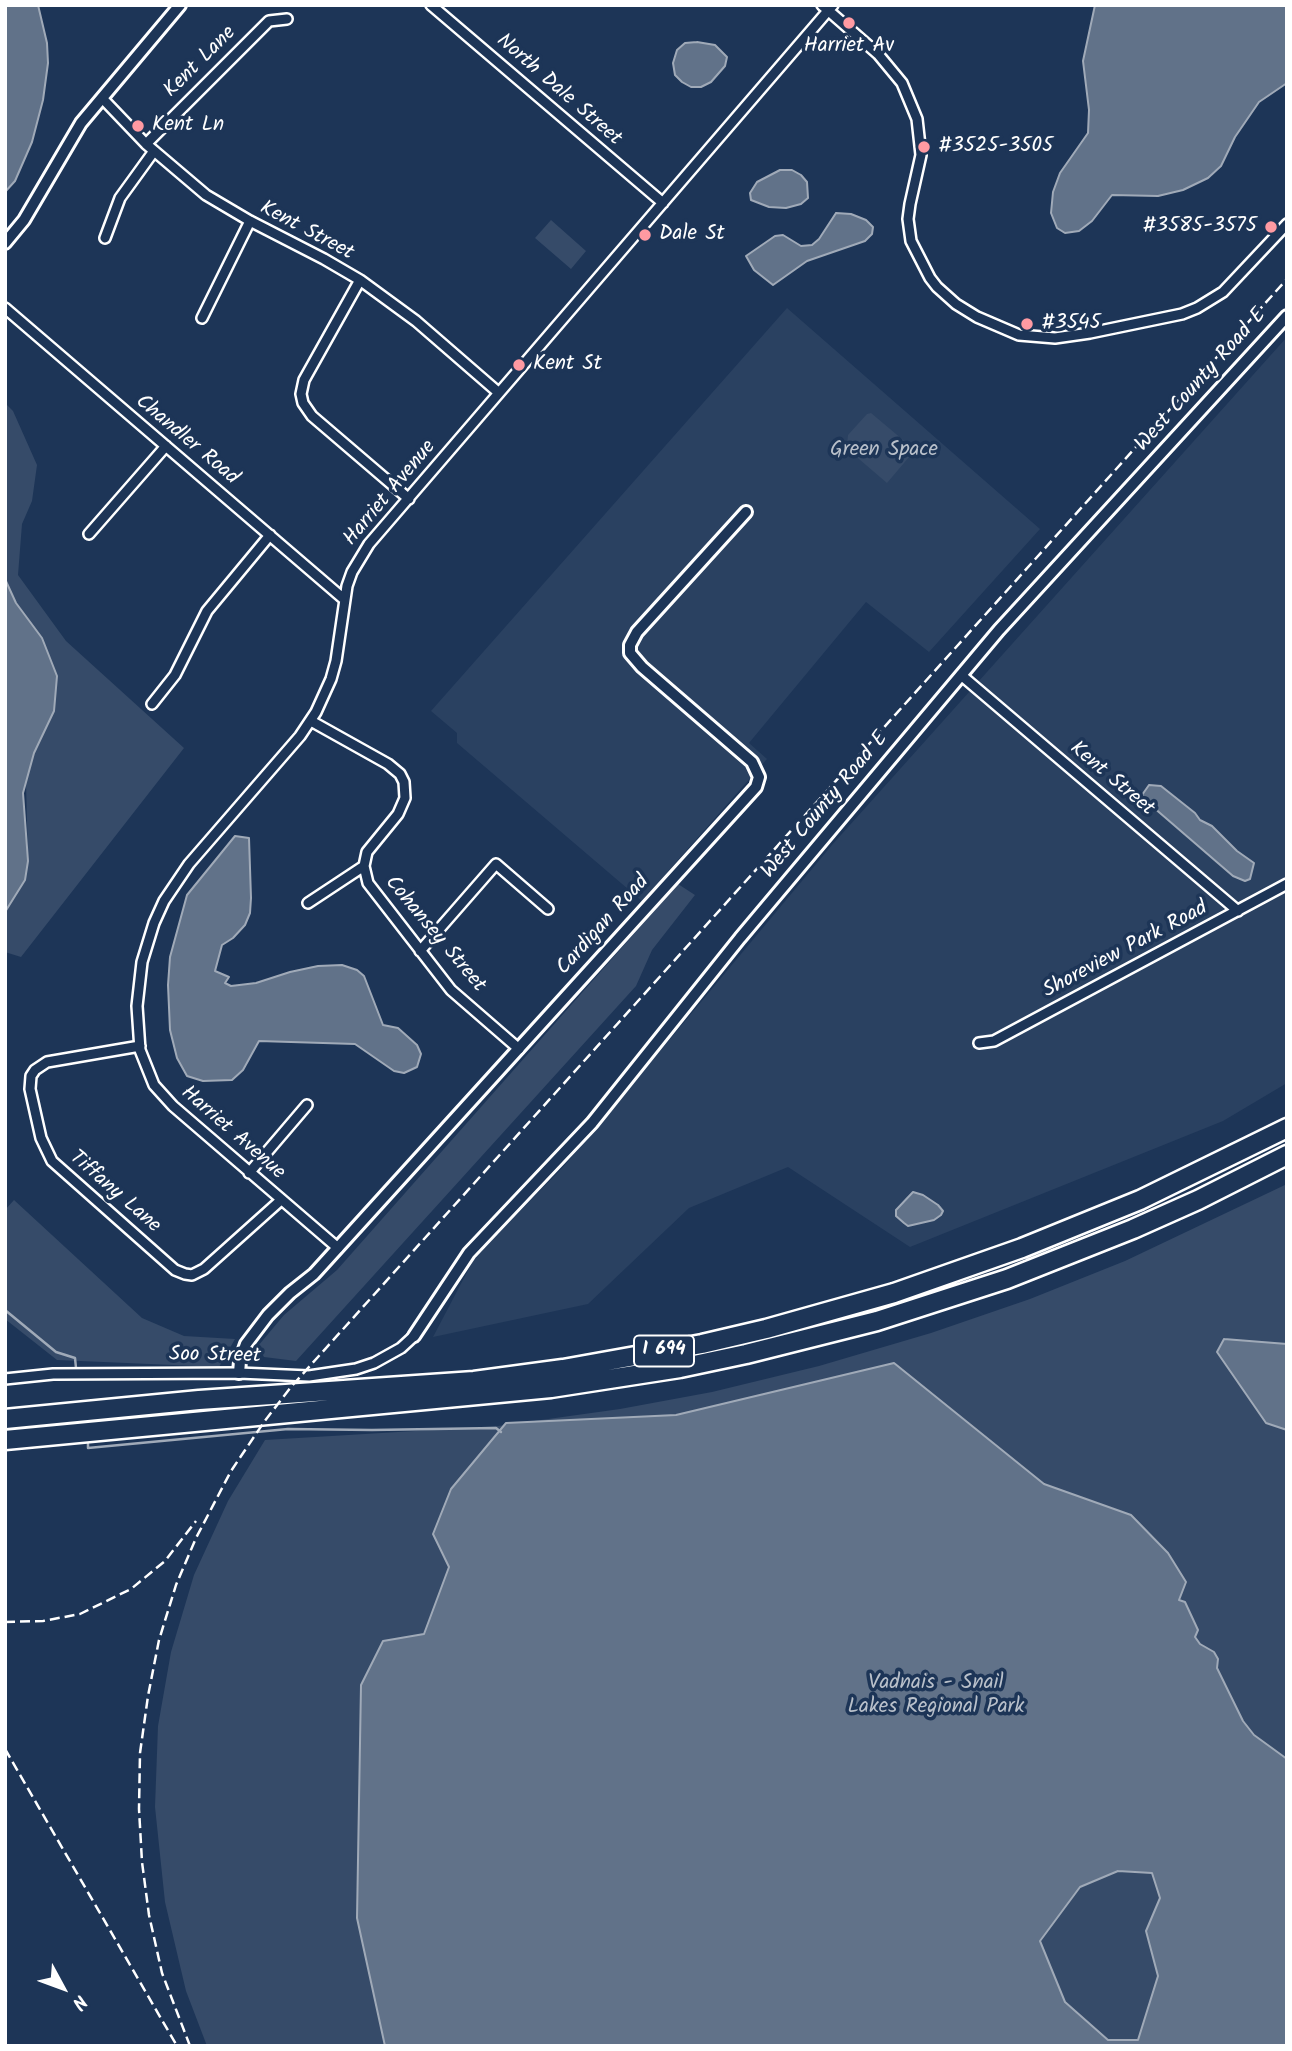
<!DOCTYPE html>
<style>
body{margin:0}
#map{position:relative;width:1292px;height:2051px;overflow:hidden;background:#1d3557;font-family:Kalam,sans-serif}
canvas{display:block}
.frame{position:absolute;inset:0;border:7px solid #fff;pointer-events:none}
.north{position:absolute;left:28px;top:1953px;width:70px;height:70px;-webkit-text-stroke:5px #1d3557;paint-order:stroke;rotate:131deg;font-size:19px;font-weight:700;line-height:28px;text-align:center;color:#fff}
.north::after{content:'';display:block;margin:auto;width:24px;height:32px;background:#fff;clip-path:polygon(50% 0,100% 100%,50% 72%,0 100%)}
</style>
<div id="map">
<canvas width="1292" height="2051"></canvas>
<div class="frame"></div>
<div class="north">N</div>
</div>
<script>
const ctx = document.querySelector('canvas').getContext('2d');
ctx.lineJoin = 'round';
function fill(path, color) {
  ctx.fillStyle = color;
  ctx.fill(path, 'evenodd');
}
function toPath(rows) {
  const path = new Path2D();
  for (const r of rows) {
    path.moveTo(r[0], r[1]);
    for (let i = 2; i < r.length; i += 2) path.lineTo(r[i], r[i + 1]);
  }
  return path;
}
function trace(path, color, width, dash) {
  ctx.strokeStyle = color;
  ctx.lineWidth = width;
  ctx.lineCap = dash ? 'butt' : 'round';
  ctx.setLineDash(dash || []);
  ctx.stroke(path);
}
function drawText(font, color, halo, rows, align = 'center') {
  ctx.font = font + ' Kalam,sans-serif';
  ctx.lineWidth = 7;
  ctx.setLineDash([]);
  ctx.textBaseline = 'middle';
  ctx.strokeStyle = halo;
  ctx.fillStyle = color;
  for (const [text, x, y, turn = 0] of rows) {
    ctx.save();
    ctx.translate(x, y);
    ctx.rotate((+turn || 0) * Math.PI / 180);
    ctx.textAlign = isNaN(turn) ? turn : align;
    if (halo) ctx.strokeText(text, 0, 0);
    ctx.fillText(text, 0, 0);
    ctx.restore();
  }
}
fill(toPath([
 [787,308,1040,529,929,652,866,602,749,743,767,759,642,901,457,743,457,733,431,711],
 [1287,337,1287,1083,1223,1121,910,1247,788,1167,689,1208,588,1304,433,1337,475,1257,564,1166,832,845]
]), '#2a4161');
fill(toPath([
 [551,220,586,251,571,269,535,238],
 [5,403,13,411,37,465,32,501,22,524,18,575,66,641,184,748,21,957,5,952,5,912,25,880,28,861,26,783,34,753,42,638,16,603,5,579],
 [871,413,915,450,887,483,852,453,847,445,848,435,867,414],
 [678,884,695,895,652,950,636,986,296,1361,264,1357,258,1346,284,1315,337,1270],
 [1287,1184,1287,2046,207,2046,186,1991,165,1902,155,1807,158,1726,171,1652,194,1575,228,1501,265,1440,498,1426,620,1409,712,1392,819,1366,931,1333,1030,1299,1125,1261],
 [14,1200,142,1318,184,1336,235,1339,219,1367,57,1360,5,1319,5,1210]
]), '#364b69');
const water = toPath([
 [5,5,38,5,47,43,48,63,43,100,32,142,15,181,5,192,5,5],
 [1095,5,1287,5,1287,83,1259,102,1235,137,1221,166,1208,178,1183,190,1158,196,1112,195,1092,221,1079,231,1065,233,1057,228,1051,213,1053,192,1060,173,1088,133,1089,110,1083,61,1095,5],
 [697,42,715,45,727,57,725,66,711,82,701,87,691,87,682,82,675,75,673,63,677,50,685,43,697,42],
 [780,170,792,170,801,175,807,182,808,198,801,204,786,208,769,207,751,200,750,193,757,182,780,170],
 [836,213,851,214,866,220,873,227,872,234,865,241,807,261,773,285,754,270,746,256,775,236,783,235,801,246,812,245,819,239,836,213],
 [5,579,16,603,42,638,57,676,54,711,34,753,23,793,28,861,25,880,5,912,5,579],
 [1149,785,1161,786,1195,813,1200,820,1212,826,1237,851,1254,863,1250,879,1245,881,1233,876,1153,807,1142,795,1149,785],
 [235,836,249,838,251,898,250,913,245,925,233,938,222,945,215,971,229,977,225,983,231,986,256,983,290,972,318,966,342,965,357,970,364,976,383,1025,398,1028,417,1045,421,1054,417,1067,404,1073,394,1071,355,1044,259,1041,243,1070,232,1080,203,1081,187,1076,177,1058,170,1030,168,985,170,957,187,895,235,836],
 [913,1192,923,1195,938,1205,943,1211,941,1215,934,1220,908,1226,904,1223,896,1216,896,1210,913,1192],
 [1224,1339,1287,1344,1287,1430,1266,1423,1217,1352,1224,1339],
 [894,1363,1044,1484,1131,1515,1168,1553,1186,1582,1179,1600,1185,1602,1198,1630,1195,1637,1200,1644,1214,1652,1218,1659,1217,1668,1243,1721,1254,1735,1287,1759,1287,2046,385,2046,357,1918,361,1685,383,1641,424,1634,449,1567,433,1534,451,1489,506,1423,676,1415,894,1363],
 [1118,1871,1152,1873,1160,1898,1146,1931,1158,1976,1138,2040,1108,2040,1065,2002,1040,1941,1080,1887,1118,1871]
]);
fill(water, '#617289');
trace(water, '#a0aab8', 2);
trace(toPath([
 [5,1310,56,1352,75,1358,76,1368],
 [88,1444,88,1448,288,1429,372,1430,496,1428,501,1432]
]), '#a0aab8', 2.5);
const minor = toPath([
 [431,5,663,203],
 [822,5,878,54,902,83,917,119,921,155,910,204,908,219,911,241,930,278,937,287,956,304,977,317,1019,335,1055,338,1090,333,1182,314,1197,308,1223,292,1287,224],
 [102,98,146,144,206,195,250,221,324,259,360,280,416,321,499,393],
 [146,144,269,21,287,19],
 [105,238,120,198,154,151],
 [360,280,304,380,301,394,303,403,312,416,409,499],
 [5,308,345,600],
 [202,318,250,221],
 [89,534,166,446],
 [961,675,1238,911],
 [152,704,175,675,207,611,270,535],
 [311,721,388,764,400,774,404,782,405,798,398,814,367,852,364,866,368,883,451,990,519,1049],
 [308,903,364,866],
 [420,951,496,864,548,909],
 [979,1043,994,1041,1287,884],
 [140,1046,47,1062,35,1070,31,1076,30,1089,41,1138,52,1161,175,1270,185,1274,192,1275,204,1269,281,1200],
 [249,1173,307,1105],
 [338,1248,173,1106,154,1085,140,1050,137,1006,142,962,154,923,164,901,189,864,300,736,316,712,331,679,336,661,347,586,352,572,369,544,833,5],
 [5,1379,53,1374,239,1373,309,1376,356,1369,374,1363,401,1348,414,1336]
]);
const tertiary = toPath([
 [5,243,24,220,81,123,180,5],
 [414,1336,469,1253,592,1123,740,938,999,630,1287,316],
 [239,1373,240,1361,246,1344,268,1315,290,1293,314,1274,756,787,759,777,752,762,642,667,630,653,630,645,637,632,746,512]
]);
const motorway = toPath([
 [5,1419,199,1400,474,1381,563,1369,702,1344,766,1329,894,1293,1022,1248,1140,1200,1287,1128],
 [5,1440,551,1388,680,1368,746,1354,877,1321,1007,1279,1133,1229,1198,1200,1287,1155]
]);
trace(minor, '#fff', 14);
trace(tertiary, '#fff', 16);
trace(motorway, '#fff', 23);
trace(minor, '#1d3557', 9);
trace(tertiary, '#1d3557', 10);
trace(motorway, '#1d3557', 18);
trace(toPath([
 [5,1622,43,1621,80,1614,131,1589,165,1561,196,1521],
 [5,1749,177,2046],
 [190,2046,162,1973,149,1915,142,1862,139,1809,140,1753,148,1696,159,1640,176,1585,196,1538,231,1471,264,1422,291,1387,1287,279]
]), '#fff', 2.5, [10, 5]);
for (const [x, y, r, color] of [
 [849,23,7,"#ff9aa2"],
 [138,126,7,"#ff9aa2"],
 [924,147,7,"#ff9aa2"],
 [1271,227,7,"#ff9aa2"],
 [645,235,7,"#ff9aa2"],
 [1027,324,7,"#ff9aa2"],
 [519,365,7,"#ff9aa2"]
]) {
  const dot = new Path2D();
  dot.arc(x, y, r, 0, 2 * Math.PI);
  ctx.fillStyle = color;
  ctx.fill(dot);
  trace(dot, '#1d3557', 2.5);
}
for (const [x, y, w] of [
 [664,1351,60]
]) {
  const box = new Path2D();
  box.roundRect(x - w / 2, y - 15.5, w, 31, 5);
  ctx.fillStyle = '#1d3557';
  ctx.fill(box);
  trace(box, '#fff', 2);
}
drawText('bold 19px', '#fff', null, [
 ["I 694",664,1351]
]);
drawText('21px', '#fff', '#1d3557', [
 ["Harriet Av",849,47,"center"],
 ["Kent Ln",152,126],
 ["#3525-3505",938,147],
 ["#3585-3575",1257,227,"right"],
 ["Dale St",659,235],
 ["#3545",1041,324],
 ["Kent St",533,365]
], 'left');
drawText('21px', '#fff', '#1d3557', [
 ["Kent Lane",201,63,-45],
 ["North Dale Street",558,91,41],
 ["Kent Street",306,232,28],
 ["West County Road E",1202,381,-48],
 ["Chandler Road",186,441,40],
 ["Harriet Avenue",391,494,-50],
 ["Kent Street",1111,780,40],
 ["West County Road E",826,806,-50],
 ["Cardigan Road",604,926,-48],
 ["Cohansey Street",434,935,50],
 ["Shoreview Park Road",1126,951,-28],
 ["Harriet Avenue",232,1134,41],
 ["Tiffany Lane",114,1193,41],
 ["Soo Street",215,1357,1]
]);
drawText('21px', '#b9c0ca', '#1d3557', [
 ["Green Space",884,451],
 ["Vadnais - Snail",936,1684],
 ["Lakes Regional Park",936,1708]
]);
</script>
